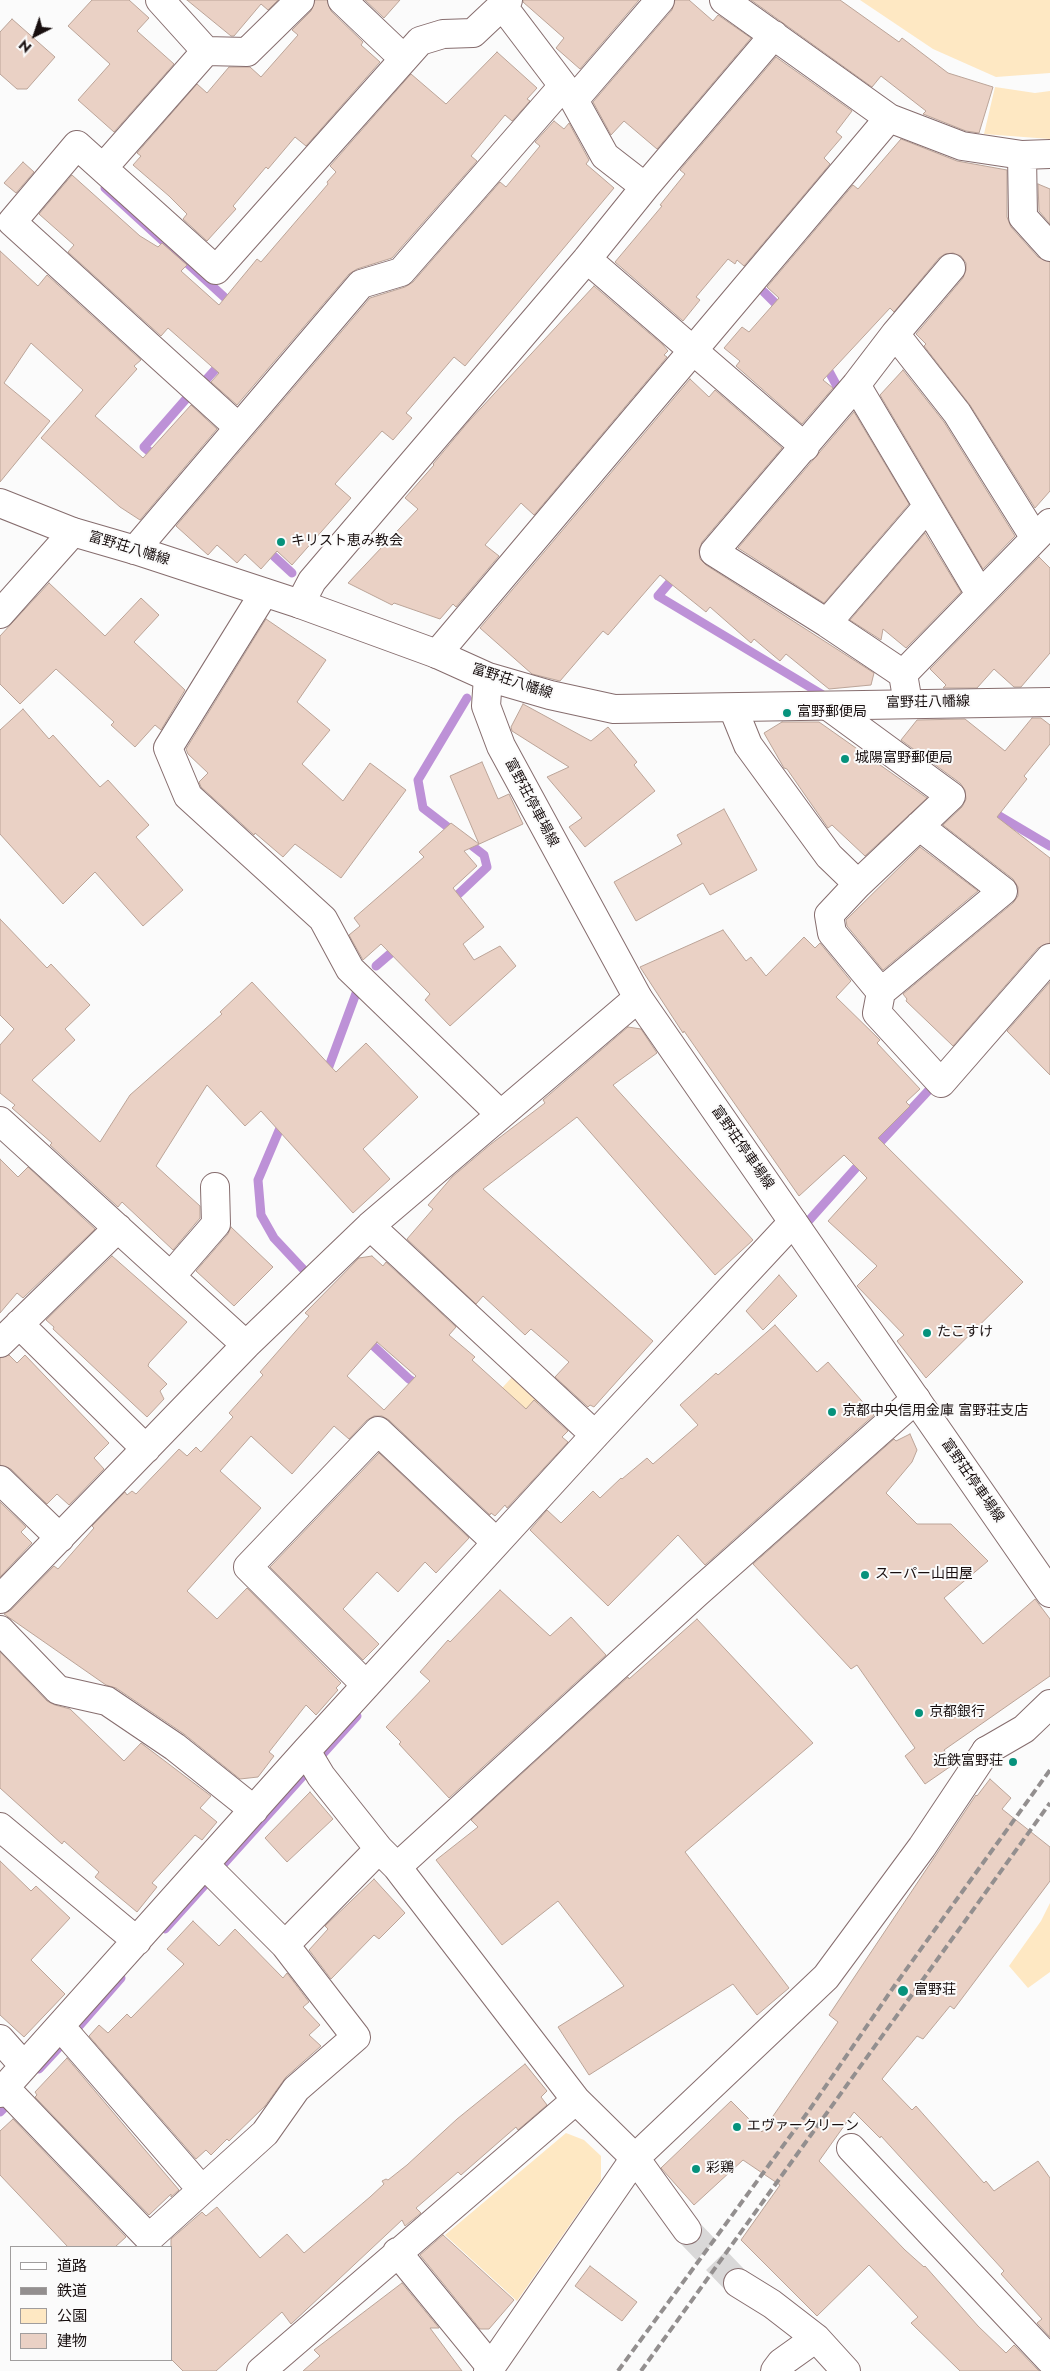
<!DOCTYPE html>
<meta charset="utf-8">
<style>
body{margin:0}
#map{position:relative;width:1050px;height:2371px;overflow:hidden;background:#fbfbfb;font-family:Jost,"Noto Sans JP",sans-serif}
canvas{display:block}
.legend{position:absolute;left:10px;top:2246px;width:162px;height:115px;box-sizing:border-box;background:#fbfbfb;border:1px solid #a09d9d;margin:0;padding:6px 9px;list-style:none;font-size:15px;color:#180f0f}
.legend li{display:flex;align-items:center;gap:10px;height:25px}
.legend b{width:25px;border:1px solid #a09d9d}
.north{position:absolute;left:10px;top:10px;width:50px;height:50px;-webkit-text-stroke:4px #fbfbfb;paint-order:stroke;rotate:221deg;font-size:14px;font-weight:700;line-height:20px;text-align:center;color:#180f0f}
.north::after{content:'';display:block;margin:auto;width:18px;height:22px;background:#180f0f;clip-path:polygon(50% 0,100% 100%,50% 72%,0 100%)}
</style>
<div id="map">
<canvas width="1050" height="2371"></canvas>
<ul class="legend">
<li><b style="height:6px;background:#fff"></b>道路</li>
<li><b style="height:6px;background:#938f8f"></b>鉄道</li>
<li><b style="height:14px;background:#fee8c3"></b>公園</li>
<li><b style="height:14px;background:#ead1c5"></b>建物</li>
</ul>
<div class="north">N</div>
</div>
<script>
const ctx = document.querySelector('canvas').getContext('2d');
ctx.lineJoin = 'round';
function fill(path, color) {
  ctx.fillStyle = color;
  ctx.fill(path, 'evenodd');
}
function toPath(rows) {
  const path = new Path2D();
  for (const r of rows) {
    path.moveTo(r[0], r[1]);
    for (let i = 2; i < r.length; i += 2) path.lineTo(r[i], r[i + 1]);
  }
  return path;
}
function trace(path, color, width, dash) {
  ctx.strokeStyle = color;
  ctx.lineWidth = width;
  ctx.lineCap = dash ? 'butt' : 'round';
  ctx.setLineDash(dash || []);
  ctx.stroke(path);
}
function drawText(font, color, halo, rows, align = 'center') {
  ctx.font = font + ' Jost,"Noto Sans JP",sans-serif';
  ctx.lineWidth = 4;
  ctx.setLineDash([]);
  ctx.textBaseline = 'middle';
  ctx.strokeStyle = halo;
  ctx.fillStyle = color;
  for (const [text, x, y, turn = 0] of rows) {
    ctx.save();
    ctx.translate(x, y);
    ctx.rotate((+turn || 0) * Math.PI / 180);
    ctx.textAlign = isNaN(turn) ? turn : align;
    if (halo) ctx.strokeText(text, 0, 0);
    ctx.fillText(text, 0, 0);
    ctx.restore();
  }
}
fill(toPath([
 [860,0,1050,0,1050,73,996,77,933,49],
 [995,87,1035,93,1050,91,1050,139,984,134],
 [512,1377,539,1402,504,1442,476,1417],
 [1050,1903,1050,1972,1028,1988,1009,1966,1041,1921],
 [566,2133,584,2140,601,2156,601,2180,517,2301,445,2235]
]), '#fee8c3');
trace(toPath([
 [105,188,234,306],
 [764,292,783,311],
 [825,364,839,390,834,396],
 [204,382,222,362],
 [158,459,144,447,186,399],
 [265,548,292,573],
 [676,575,658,596,823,695],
 [989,810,1050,846],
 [449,903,487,867,484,855,423,808,418,780,467,698],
 [376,966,398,947],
 [324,1073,328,1069,358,988],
 [283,1121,258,1180,261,1215,274,1238,303,1269],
 [874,1149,928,1091],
 [804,1226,863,1160],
 [366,1339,409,1379,420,1386],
 [165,1929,357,1716],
 [73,2033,121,1978],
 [39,2069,64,2042],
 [0,2112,9,2103]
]), '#bd91d7', 9);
const building = toPath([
 [92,0,129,0,149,18,137,31,174,64,114,132,78,100,110,64,68,26,92,0],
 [187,0,278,0,268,10,261,4,234,36,231,36,187,0],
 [315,0,327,0,331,11,363,42,361,45,380,62,306,146,295,137,268,169,266,167,233,206,236,209,207,241,183,219,187,214,169,196,133,165,141,156,137,153,197,84,207,93,229,67,250,67,261,77,298,35,292,30,311,11,315,0],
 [365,0,400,0,384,18,365,0],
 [523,0,639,0,580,69,556,48,564,38,523,2,523,0],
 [675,0,689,0,713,21,718,15,751,38,657,149,624,121,611,135,593,102,672,10,675,0],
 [751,0,840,0,899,42,902,38,948,73,993,87,979,133,966,131,923,114,926,111,881,76,872,87,751,0],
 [12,19,55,57,27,89,17,89,0,74,0,32,12,19],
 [497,52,537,88,527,99,530,101,512,121,505,115,471,156,477,161,392,258,357,269,349,274,237,405,211,382,219,373,168,328,161,336,68,252,74,245,39,214,72,175,140,236,158,247,162,243,187,265,181,271,219,305,257,259,261,262,328,184,327,182,336,172,330,166,411,74,446,104,497,52],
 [776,57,852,111,836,132,842,137,824,158,830,164,744,266,737,260,735,264,728,259,696,297,700,300,683,321,615,262,662,206,660,205,685,174,680,170,776,57],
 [554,121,564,129,569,123,589,160,586,164,614,188,465,366,454,357,406,413,412,418,393,440,382,431,335,484,351,498,292,565,277,551,261,569,245,554,237,563,217,545,208,555,176,526,370,298,405,287,413,282,500,182,506,187,540,146,535,142,554,121],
 [901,139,957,161,1007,170,1007,217,1011,227,1038,257,1050,262,1050,491,1035,508,970,405,924,346,926,344,916,334,963,278,966,270,966,263,961,256,953,253,945,254,939,258,894,312,890,308,864,336,823,380,833,388,802,424,736,366,740,361,724,348,742,327,749,332,779,298,767,287,853,185,858,189,901,139],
 [23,162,34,172,16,193,4,183,23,162],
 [1038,184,1050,189,1050,224,1039,211,1038,184],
 [0,251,38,286,47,275,141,360,134,366,137,369,95,416,143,458,191,405,217,429,140,520,120,507,41,438,83,390,31,343,4,383,50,421,0,482,0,251],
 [594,286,663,345,668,351,664,355,667,357,534,515,521,503,485,545,499,556,456,607,453,604,440,619,394,603,392,605,348,583,418,509,405,498,434,465,433,464,469,421,594,286],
 [903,370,944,422,1015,536,983,569,880,395,903,370],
 [690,379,709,397,715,390,782,448,702,542,699,550,700,559,706,565,874,673,871,685,829,689,786,654,780,661,754,639,751,643,710,607,706,612,660,575,608,635,603,631,560,681,532,674,480,628,690,379],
 [854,412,909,504,824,603,738,548,854,412],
 [925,533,961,592,906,648,883,629,881,640,850,620,925,533],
 [1039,557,1050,568,1050,653,1021,687,1014,687,994,669,977,688,943,688,946,685,930,669,1039,557],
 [49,583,105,636,141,598,159,615,134,642,185,690,161,730,155,725,135,747,111,725,114,722,56,669,20,704,0,684,0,636,49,583],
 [266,619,326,660,297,702,330,730,302,764,343,801,370,763,406,790,341,878,295,844,283,857,255,833,254,835,201,787,199,782,208,773,188,754,186,749,266,619],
 [523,704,591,741,608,727,637,762,634,765,655,791,585,847,569,827,582,818,547,777,569,767,512,731,511,727,523,704],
 [23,709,49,739,53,735,100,787,108,780,149,825,136,837,183,890,143,926,95,872,63,904,0,834,0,730,23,709],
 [1032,718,1041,718,1050,725,1050,744,1024,776,1027,779,997,817,1050,858,1050,943,1038,948,953,1046,906,1001,907,999,903,994,1013,903,1018,896,1018,887,1013,879,943,825,962,807,966,799,965,790,960,783,901,740,917,720,965,719,1005,751,1032,718],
 [782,722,819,722,927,798,865,856,832,825,828,828,787,769,784,768,764,733,782,722],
 [482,762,498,799,509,794,523,824,464,851,477,866,453,888,484,927,463,944,474,960,500,946,516,966,450,1026,425,1000,430,994,381,944,363,960,349,935,360,926,354,918,424,857,419,852,451,823,479,844,450,776,482,762],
 [724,809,757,870,710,895,703,883,636,921,614,882,682,844,677,835,724,809],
 [920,847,978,891,883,970,847,926,846,920,920,847],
 [0,919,47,968,51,964,90,1005,65,1029,75,1040,32,1080,100,1142,130,1095,222,1014,220,1012,252,982,336,1072,366,1043,418,1097,363,1149,390,1179,353,1213,261,1111,245,1126,207,1085,156,1166,200,1206,200,1218,173,1250,122,1202,118,1207,50,1145,52,1143,12,1108,15,1105,0,1093,0,1045,14,1029,0,1015,0,919],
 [723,930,746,961,751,957,766,976,804,937,815,948,820,943,851,981,836,997,880,1040,877,1043,920,1089,906,1102,910,1106,878,1138,1023,1282,926,1378,897,1341,904,1335,857,1286,877,1266,828,1221,867,1178,844,1155,799,1196,684,1031,683,1033,640,967,723,930],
 [1050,982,1050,1075,1007,1031,1050,982],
 [628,1027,641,1029,657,1053,613,1085,753,1240,715,1275,577,1117,483,1189,653,1341,594,1407,590,1405,588,1407,555,1377,569,1362,531,1329,525,1335,483,1296,476,1304,407,1239,433,1209,428,1205,452,1177,491,1144,545,1103,543,1100,628,1027],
 [0,1159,18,1177,28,1167,95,1229,23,1298,17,1293,0,1313,0,1159],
 [231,1227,273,1267,234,1306,196,1271,228,1234,231,1227],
 [112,1256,187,1322,149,1363,148,1366,167,1384,160,1391,164,1399,147,1417,53,1329,54,1327,46,1320,112,1256],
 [372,1256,383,1266,386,1262,456,1327,449,1335,475,1357,472,1360,526,1409,534,1400,568,1431,562,1437,568,1442,507,1508,505,1505,495,1516,491,1513,490,1515,389,1420,382,1416,374,1416,367,1420,349,1439,334,1426,292,1474,251,1436,220,1471,261,1508,187,1591,217,1619,247,1588,341,1683,336,1688,338,1690,316,1715,306,1705,269,1752,274,1756,258,1777,240,1779,184,1734,116,1688,106,1685,4,1614,11,1610,54,1566,58,1569,94,1528,92,1526,125,1492,127,1495,132,1491,136,1494,179,1449,187,1456,196,1447,201,1452,233,1417,229,1413,263,1375,260,1372,309,1316,305,1313,359,1258,372,1256],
 [377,1342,416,1376,384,1410,347,1376,377,1342],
 [779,1275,797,1296,763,1330,746,1311,779,1275],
 [775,1325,817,1372,828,1362,874,1415,705,1565,678,1535,608,1606,530,1530,547,1510,561,1523,593,1491,600,1498,621,1478,622,1479,647,1458,653,1464,698,1425,680,1405,716,1373,718,1375,775,1325],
 [9,1355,17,1363,25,1355,109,1443,94,1458,104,1469,69,1505,57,1494,47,1504,11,1469,0,1465,0,1358,9,1355],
 [910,1434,917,1450,912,1462,886,1493,917,1524,951,1524,988,1561,944,1598,983,1644,1035,1599,1050,1619,1050,1676,944,1750,954,1764,925,1784,905,1756,915,1748,857,1665,851,1669,753,1564,894,1439,896,1441,910,1434],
 [379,1453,469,1538,436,1573,425,1562,398,1592,377,1572,343,1609,379,1644,363,1660,270,1567,379,1453],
 [0,1502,26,1527,21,1532,32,1543,0,1577,0,1502],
 [500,1590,550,1636,571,1617,606,1655,449,1798,399,1744,401,1742,386,1727,430,1681,420,1672,448,1640,450,1642,500,1590],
 [697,1619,813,1743,685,1852,789,1988,757,2015,733,1984,589,2075,558,2027,624,1986,558,1901,502,1945,436,1860,478,1827,471,1820,628,1677,629,1679,697,1619],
 [0,1652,47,1701,55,1705,70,1709,124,1761,141,1743,211,1796,200,1808,217,1822,202,1840,195,1835,152,1883,157,1887,137,1912,95,1877,99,1872,64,1841,62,1844,0,1788,0,1652],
 [990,1779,1011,1798,1002,1809,1050,1847,1050,1881,954,2009,950,2006,923,2039,917,2036,882,2079,912,2110,916,2106,984,2183,986,2181,994,2191,1038,2161,1050,2178,1050,2337,1037,2323,1042,2319,1001,2274,1004,2271,881,2136,880,2138,854,2112,819,2161,905,2250,924,2267,925,2266,978,2326,1006,2353,1014,2345,1039,2371,960,2371,911,2323,918,2317,869,2265,817,2316,741,2240,780,2185,743,2160,694,2205,661,2168,731,2101,762,2132,838,2022,829,2015,976,1795,977,1796,990,1779],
 [310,1792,333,1819,287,1862,265,1838,310,1792],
 [0,1861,31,1891,36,1886,70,1918,31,1960,65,1994,24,2037,0,2015,0,1861],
 [374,1879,405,1913,379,1939,374,1935,331,1979,309,1950,328,1929,325,1926,374,1879],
 [193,1921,219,1946,235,1929,283,1978,287,1973,309,2002,303,2007,320,2025,309,2035,321,2046,286,2077,265,2106,229,2141,227,2139,211,2155,206,2150,196,2159,89,2036,99,2025,108,2033,127,2014,131,2018,184,1964,167,1949,193,1921],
 [67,2058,179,2190,171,2197,171,2194,149,2215,35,2097,37,2095,35,2092,67,2058],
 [525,2064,547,2091,541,2097,547,2105,518,2130,516,2127,461,2175,458,2172,416,2208,421,2213,405,2226,402,2220,291,2324,282,2312,216,2371,183,2371,171,2359,171,2239,202,2212,206,2216,217,2207,260,2258,287,2234,304,2253,370,2197,384,2184,382,2181,386,2179,388,2180,407,2165,457,2119,525,2064],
 [13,2119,126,2237,115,2247,68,2247,0,2175,0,2131,13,2119],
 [443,2235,514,2300,489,2329,480,2329,420,2255,443,2235],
 [590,2266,637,2302,622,2321,575,2286,590,2266],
 [402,2283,439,2328,430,2328,462,2371,303,2371,320,2356,314,2350,402,2283]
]);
fill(building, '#ead1c5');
trace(building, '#bba498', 1);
trace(toPath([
 [687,2230,738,2283]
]), '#d9d8d8', 28, [28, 14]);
const street = toPath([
 [160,0,206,51],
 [342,0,403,58],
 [724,0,889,118,962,146,1022,155,1050,154],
 [502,5,574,100,605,156,645,187],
 [574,100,660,0],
 [1022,155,1023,217,1050,247],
 [103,168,206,51,247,52,300,0],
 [587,259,805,447],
 [895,334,951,268],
 [856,385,980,594],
 [238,427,12,222,77,145,216,270,420,41,443,34,473,33,508,0],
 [135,550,361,284,401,272,563,86],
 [264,593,168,748,188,796,323,919,350,969,500,1114],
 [300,604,312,581,587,259,645,187,774,35],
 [0,614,73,532],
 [827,623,927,507],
 [437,654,889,118],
 [903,674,1050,523],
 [908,703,903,674,827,623,714,552,856,385,895,334,957,413,1035,538],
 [828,706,951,796,858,884,829,915,832,933,881,992,877,1013,941,1083,1050,958],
 [733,708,748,745,829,856,858,884],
 [881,992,1003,891,919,826],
 [0,1121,246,1345],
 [370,1226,595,1435],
 [171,1276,216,1224,215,1187],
 [19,1324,146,1449],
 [0,1343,118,1228],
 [0,1480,60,1538],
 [0,1599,246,1345,370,1226,638,998],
 [0,1630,58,1690,107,1701,175,1747,254,1810],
 [366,1685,248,1567,378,1431,496,1542],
 [306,1751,321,1776,379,1849,397,1867,576,2100,635,2158,687,2230],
 [0,1827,137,1941],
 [397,1867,697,1593,916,1399],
 [285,1945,379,1849],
 [60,2026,202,2190],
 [0,2039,24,2066],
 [5,2088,149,2238,265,2133,296,2089,356,2037,285,1945,205,1865],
 [0,2093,306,1751,595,1435,793,1222],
 [851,2148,1050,2360],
 [397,2252,491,2367],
 [738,2283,772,2304,816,2338,846,2371],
 [261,2371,576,2100],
 [488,2371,635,2158,826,1977,922,1847,986,1751],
 [775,2371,781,2363,816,2338]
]);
const secondary = toPath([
 [0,503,73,532,135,550,300,604,437,654,488,677,550,695,614,709,1050,702],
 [488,677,486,706,501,746,638,998,1050,1593],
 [986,1751,1024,1729,1050,1704]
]);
trace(street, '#866d6e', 30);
trace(secondary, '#866d6e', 30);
trace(street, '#fff', 28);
trace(secondary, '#fff', 28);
trace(toPath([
 [618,2371,810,2109,895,1985,1050,1770],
 [641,2371,1050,1803]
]), '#938f8f', 4, [8, 4]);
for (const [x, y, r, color] of [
 [281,542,5,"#06927c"],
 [787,713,5,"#06927c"],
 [845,759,5,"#06927c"],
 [927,1333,5,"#06927c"],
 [832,1412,5,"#06927c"],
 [865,1575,5,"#06927c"],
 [919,1713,5,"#06927c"],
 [1013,1762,5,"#06927c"],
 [903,1991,6,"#06927c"],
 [737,2127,5,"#06927c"],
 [696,2169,5,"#06927c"]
]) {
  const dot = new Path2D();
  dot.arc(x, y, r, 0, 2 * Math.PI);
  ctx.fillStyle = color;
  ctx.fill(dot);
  trace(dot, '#fbfbfb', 2);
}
drawText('14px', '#180f0f', '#fbfbfb', [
 ["キリスト恵み教会",291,542],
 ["富野郵便局",797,713],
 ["城陽富野郵便局",855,759],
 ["たこすけ",937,1333],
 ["京都中央信用金庫 富野荘支店",842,1412],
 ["スーパー山田屋",875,1575],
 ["京都銀行",929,1713],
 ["近鉄富野荘",1003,1762,"right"],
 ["富野荘",914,1991],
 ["エヴァークリーン",747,2127],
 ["彩鶏",706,2169]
], 'left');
drawText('14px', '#180f0f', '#fbfbfb', [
 ["富野荘八幡線",129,549,17],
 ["富野荘八幡線",512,682,18],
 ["富野荘八幡線",928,703,-1],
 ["富野荘停車場線",531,803,62],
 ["富野荘停車場線",742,1148,55],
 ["富野荘停車場線",972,1481,55]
]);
</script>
